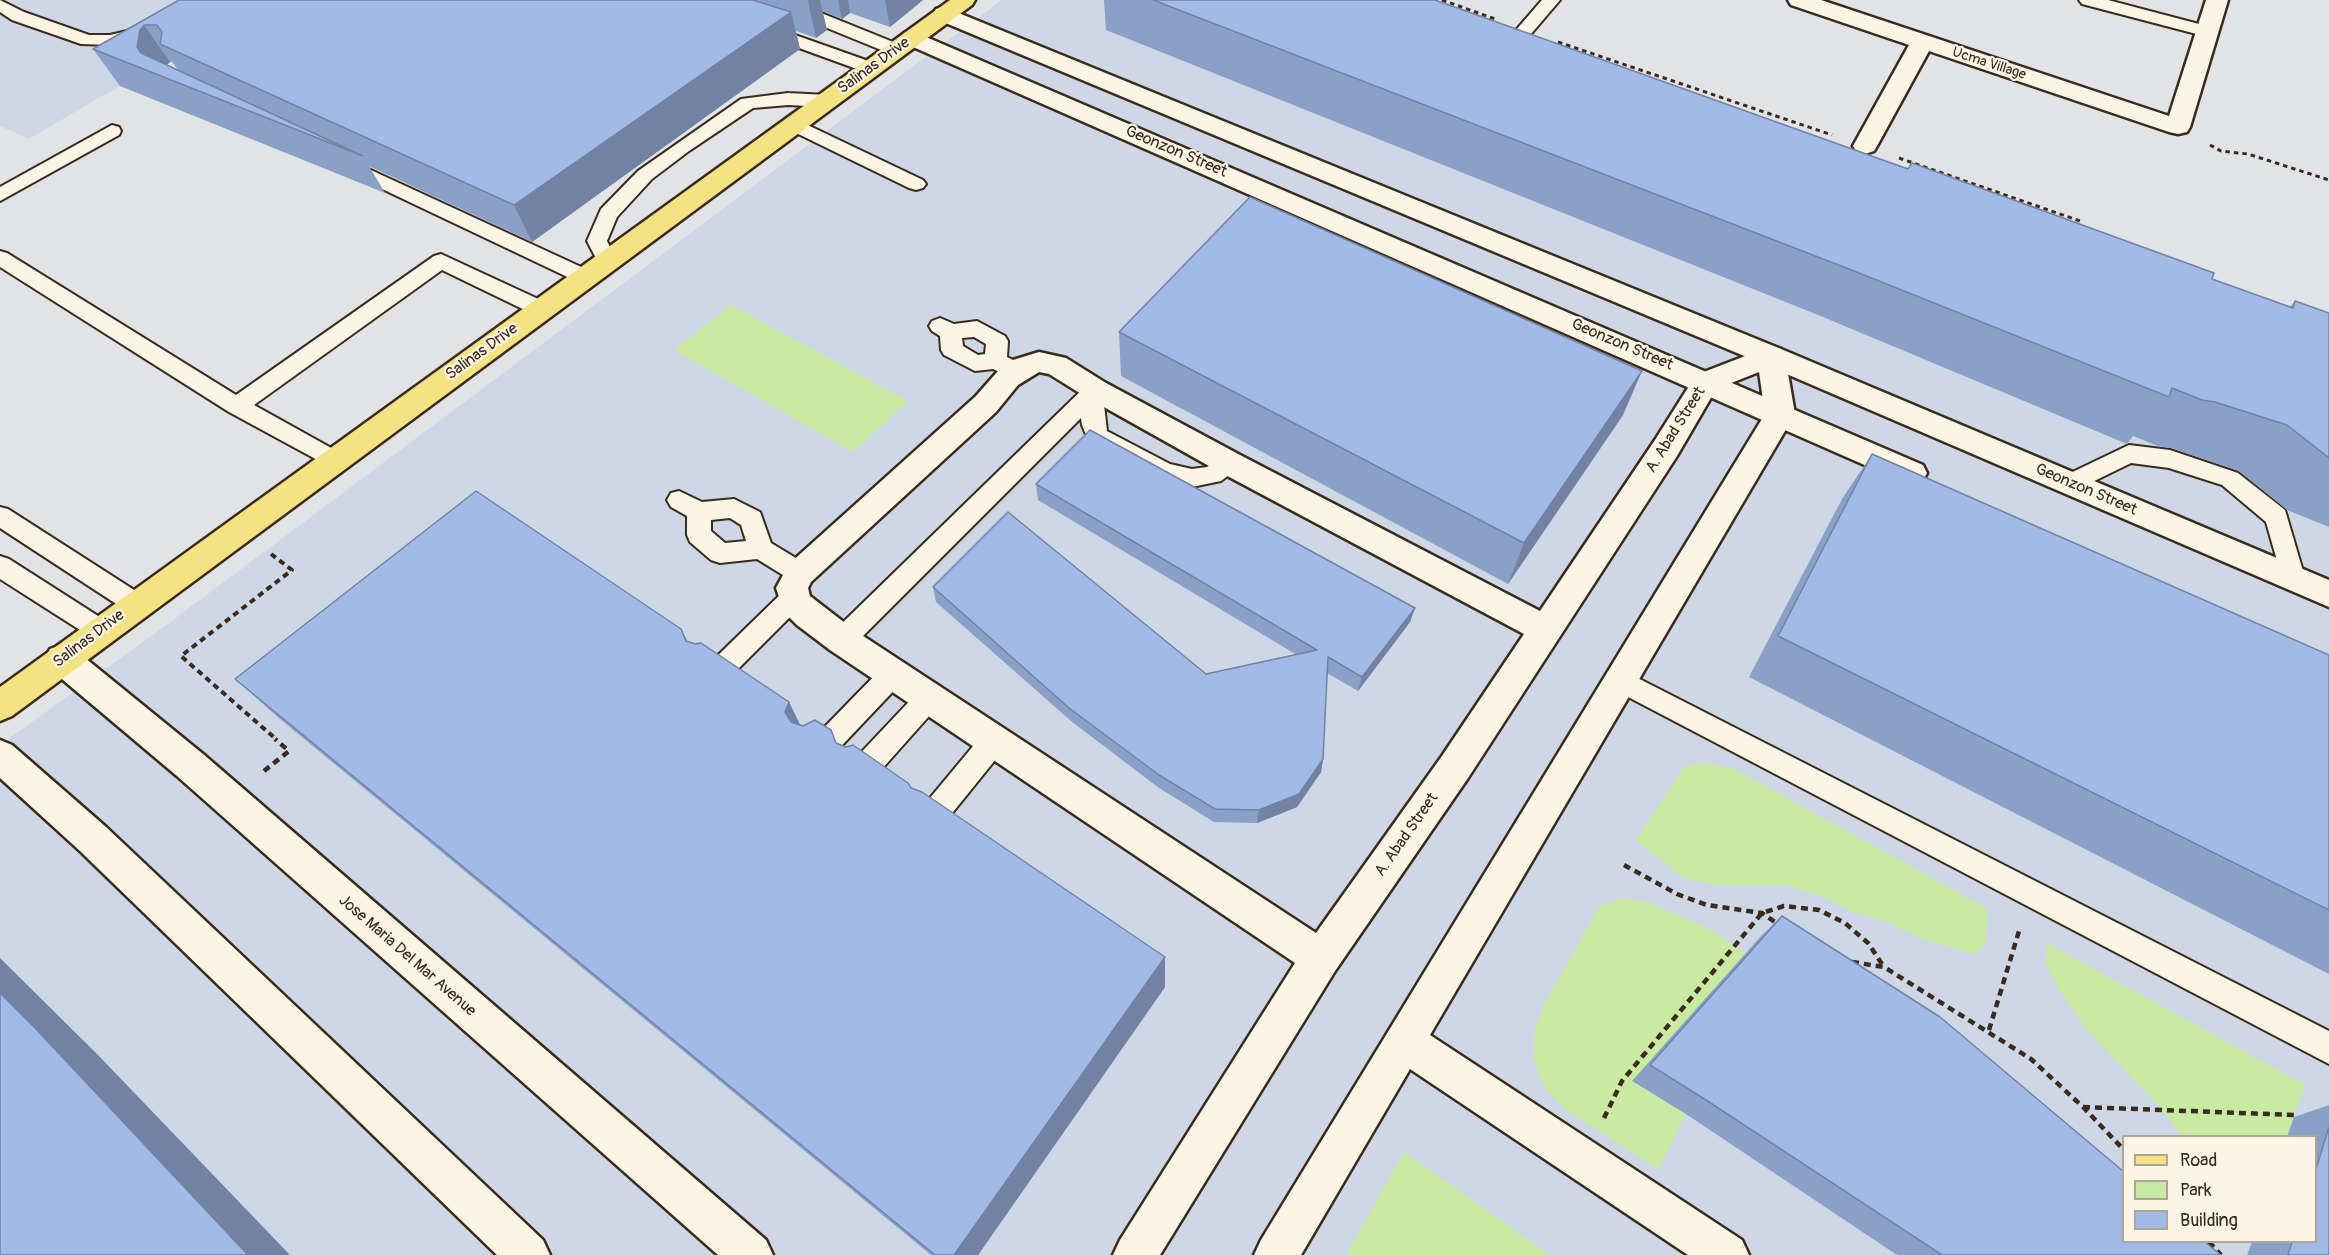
<!DOCTYPE html>
<style>
body{margin:0}
#map{position:relative;width:2329px;height:1255px;overflow:hidden;background:#e1e3e6;font-family:Pangolin,sans-serif}
canvas{display:block}
.legend{position:absolute;left:2122px;top:1135px;width:195px;height:108px;box-sizing:border-box;background:#fcf5e5;border:2px solid #afa495;margin:0;padding:8px 10px;list-style:none;font-size:18px;color:#3b2a1e}
.legend li{display:flex;align-items:center;gap:12px;height:30px}
.legend b{width:30px;border:2px solid #afa495}
</style>
<div id="map">
<canvas width="2329" height="1255"></canvas>
<ul class="legend">
<li><b style="height:8px;background:#f4e382"></b>Road</li>
<li><b style="height:16px;background:#c9eaa2"></b>Park</li>
<li><b style="height:16px;background:#a2bae7"></b>Building</li>
</ul>
</div>
<script>
const ctx = document.querySelector('canvas').getContext('2d');
ctx.lineJoin = 'round';
function fill(path, color) {
  ctx.fillStyle = color;
  ctx.fill(path, 'evenodd');
}
function toPath(rows) {
  const path = new Path2D();
  for (const r of rows) {
    path.moveTo(r[0], r[1]);
    for (let i = 2; i < r.length; i += 2) path.lineTo(r[i], r[i + 1]);
  }
  return path;
}
function trace(path, color, width, dash) {
  ctx.strokeStyle = color;
  ctx.lineWidth = width;
  ctx.lineCap = dash ? 'butt' : 'round';
  ctx.setLineDash(dash || []);
  ctx.stroke(path);
}
function drawText(font, color, halo, rows, align = 'center') {
  ctx.font = font + ' Pangolin,sans-serif';
  ctx.lineWidth = 4.5;
  ctx.setLineDash([]);
  ctx.textBaseline = 'middle';
  ctx.strokeStyle = halo;
  ctx.fillStyle = color;
  for (const [text, x, y, turn = 0] of rows) {
    ctx.save();
    ctx.translate(x, y);
    ctx.rotate((+turn || 0) * Math.PI / 180);
    ctx.textAlign = isNaN(turn) ? turn : align;
    if (halo) ctx.strokeText(text, 0, 0);
    ctx.fillText(text, 0, 0);
    ctx.restore();
  }
}
fill(toPath([
 [0,0,266,0,29,139,0,126],
 [1002,0,1330,0,2329,364,2329,1255,0,1255,0,745,165,626],
 [2124,1136,2316,1136,2316,1242,2124,1242]
]), '#ced7e6');
fill(toPath([
 [731,305,908,401,853,452,674,350],
 [1707,763,1734,769,1988,909,1986,941,1982,948,1974,954,1925,940,1886,921,1853,912,1825,897,1785,885,1715,885,1684,878,1636,840,1685,766],
 [1625,898,1647,902,1705,927,1746,953,1633,1081,1686,1114,1658,1169,1564,1108,1544,1087,1534,1060,1534,1032,1543,1006,1600,906],
 [2047,943,2305,1085,2287,1136,2181,1136,2163,1111,2083,1025,2059,989,2045,962],
 [1404,1152,1550,1255,1346,1255]
]), '#c9eaa2');
const service = toPath([
 [0,0,24,12,89,35,110,35,127,31,185,0,207,0,204,4,139,39,110,45,81,44,12,20,0,12,0,0],
 [765,0,789,0,903,46,906,50,903,54,897,55,891,54,768,4,765,0],
 [1542,0,1560,0,1531,34,1519,34,1516,30,1542,0],
 [2079,0,2108,0,2214,28,2217,32,2214,36,2208,37,2082,4,2079,0],
 [764,24,877,64,880,68,877,72,865,72,758,33,755,29,758,25,764,24],
 [788,93,827,95,834,97,836,101,834,105,827,107,788,105,753,108,689,151,652,179,617,217,607,241,617,261,614,266,607,268,600,266,587,241,601,209,638,171,741,99,788,93],
 [795,119,923,180,926,184,923,188,916,190,909,188,788,129,786,125,788,121,795,119],
 [112,125,119,127,121,131,119,135,0,201,0,187,112,125],
 [347,159,592,272,595,277,592,282,585,284,578,282,340,169,337,165,340,161,347,159],
 [0,251,7,253,236,395,434,256,441,254,549,304,552,309,549,314,541,316,533,314,442,270,254,405,342,454,346,460,342,466,334,469,229,412,0,267,0,251],
 [940,318,954,324,977,321,1005,336,1008,341,1007,357,1025,366,1028,372,1025,378,1017,380,993,369,975,371,944,355,941,350,940,336,932,331,929,326,932,321,940,318],
 [974,337,986,344,985,354,978,355,963,346,962,338,974,337],
 [1096,382,1104,384,1107,390,1103,396,1107,431,1170,464,1192,469,1207,467,1221,457,1229,454,1237,457,1241,463,1237,469,1221,481,1192,487,1157,478,1134,468,1089,442,1082,425,1081,418,851,648,842,651,833,648,829,640,833,632,1088,384,1096,382],
 [2129,445,2170,450,2238,473,2285,510,2305,578,2302,585,2293,588,2284,585,2266,522,2222,485,2169,468,2131,463,2078,489,2070,492,2062,489,2058,483,2062,477,2129,445],
 [679,491,702,502,734,499,760,512,771,543,809,566,812,573,809,580,800,583,791,580,757,559,720,563,711,560,690,542,687,535,687,516,671,507,667,500,671,493,679,491],
 [730,518,741,525,746,541,725,543,711,531,711,520,730,518],
 [0,507,8,509,145,597,149,604,145,611,136,614,127,611,0,528,0,507],
 [0,556,9,559,109,623,113,630,109,637,100,641,91,637,0,579,0,556],
 [794,587,803,590,807,597,803,604,727,680,718,683,709,680,705,672,709,664,785,590,794,587],
 [893,663,902,666,906,674,902,682,830,758,820,762,810,758,806,750,810,742,884,666,893,663],
 [1620,669,2329,1031,2329,1064,1611,688,1607,680,1611,672,1620,669],
 [929,687,938,690,942,698,938,706,873,779,863,782,853,779,849,770,853,761,920,690,929,687],
 [994,729,1004,733,1008,741,1004,749,945,822,935,826,925,822,921,813,925,804,984,733,994,729]
]);
const minor = toPath([
 [1788,0,1821,0,2169,116,2206,0,2228,0,2190,127,2187,132,2178,134,2169,132,1929,51,1877,146,1874,151,1865,154,1856,151,1853,146,1909,45,1791,5,1788,0],
 [1771,346,1781,349,1785,356,1795,414,1430,1035,1742,1240,1749,1255,1688,1255,1410,1069,1301,1255,1254,1255,1261,1240,1765,414,1759,372,1716,389,1677,456,1468,778,1335,971,1160,1255,1113,1255,1120,1240,1295,963,830,650,797,625,784,612,776,588,789,564,976,396,998,371,1013,360,1039,352,1066,358,1106,383,1240,455,1540,611,1655,440,1696,375,1771,346],
 [1039,372,1049,374,1086,397,1218,471,1524,634,1442,756,1316,933,854,630,810,596,808,588,811,582,996,412,1018,385,1039,372],
 [62,645,74,649,203,754,766,1240,773,1255,718,1255,177,776,50,669,45,659,50,649,62,645],
 [0,740,12,745,106,827,543,1240,550,1255,497,1255,80,851,0,778,0,740]
]);
const tertiary = toPath([
 [944,7,1781,349,2329,580,2329,607,1761,363,936,19,933,14,936,9,944,7],
 [912,31,1923,465,1927,473,1923,481,1912,485,1901,481,904,43,901,38,904,33,912,31]
]);
const primary = toPath([
 [950,0,975,0,972,5,12,716,0,721,0,687,950,0]
]);
trace(service, '#3b2a1e', 4);
trace(minor, '#3b2a1e', 5);
trace(tertiary, '#3b2a1e', 5);
trace(primary, '#3b2a1e', 5);
trace(toPath([
 [1442,0,1495,19],
 [1558,42,1832,135],
 [2210,145,2221,151,2248,154,2329,180],
 [1899,158,2080,221]
]), '#3b2a1e', 3, [4.5, 4]);
trace(toPath([
 [271,554,292,570,181,656,277,740]
]), '#3b2a1e', 4, [6, 4.5]);
trace(toPath([
 [264,771,289,751,275,739],
 [1624,865,1677,894,1707,905,1762,913,1778,924],
 [1852,962,1884,967,2031,1059,2083,1107,2124,1150],
 [1989,1030,2019,931],
 [2083,1107,2294,1115],
 [1604,1118,1622,1081,1762,913,1784,906,1819,910,1845,923,1868,943,1884,967],
 [2209,1242,2221,1255]
]), '#3b2a1e', 4.5, [7, 5]);
fill(service, '#fcf5e5');
fill(minor, '#fcf5e5');
fill(tertiary, '#fcf5e5');
fill(primary, '#f4e382');
fill(toPath([
 [179,0,923,0,890,27,850,13,842,19,822,11,827,30,816,38,796,31,800,49,532,242,369,166,385,193,120,86,93,49],
 [170,62,172,62,179,71,167,65],
 [1104,0,1435,0,2290,307,2295,301,2329,313,2329,527,2287,510,2239,471,2171,448,2158,446,2133,436,2127,444,1823,317,1106,30],
 [1119,332,1623,415,1508,584,1121,376],
 [1872,454,2329,655,2329,974,1749,677,1842,499],
 [1036,484,1415,608,1410,622,1358,691,1327,673,1323,759,1321,772,1297,807,1257,823,1214,822,1159,788,1071,721,936,602,933,587,1206,674,1297,655,1038,500],
 [681,629,688,642,789,702,800,725,836,744,911,788,1165,987,978,1255,931,1255,280,719,235,679],
 [1782,916,2221,1255,1897,1255,1686,1114,1632,1081,1761,936],
 [2329,1105,2329,1255,2247,1255,2252,1242,2316,1242,2316,1137,2287,1137,2294,1117]
]), '#8ba0c7');
fill(toPath([
 [809,0,820,0,827,30,816,38,808,1],
 [838,0,848,0,850,13,842,19],
 [885,0,923,0,890,27],
 [791,12,800,49,532,242,514,205],
 [144,25,170,62,156,74,137,47,140,30],
 [1642,371,1623,415,1508,584,1524,543],
 [1415,608,1410,622,1358,691,1362,677],
 [789,702,808,741,804,751,785,712],
 [1323,759,1321,772,1297,807,1257,823,1259,810],
 [1165,957,1165,987,978,1255,954,1255],
 [0,958,98,1055,290,1255,248,1255,0,993]
]), '#7182a2');
const building = toPath([
 [179,0,753,0,791,12,514,205,160,44,162,32,157,25,144,25,140,30,137,47,141,53,363,156,93,49,179,0],
 [1153,0,1435,0,1908,169,1912,163,2214,273,2212,279,2293,308,2295,301,2329,313,2329,458,2287,425,2215,402,2202,400,2172,388,2169,397,1849,269,1153,0],
 [1250,197,1642,371,1524,543,1119,332,1250,197],
 [1090,430,1415,608,1362,677,1328,657,1323,759,1299,794,1259,810,1215,809,1159,775,1069,708,933,587,1008,512,1206,674,1317,650,1036,484,1090,430],
 [1872,454,2329,655,2329,910,1778,636,1872,454],
 [476,491,681,629,686,641,695,644,701,643,789,702,785,712,791,722,803,726,815,720,831,730,836,743,846,747,853,745,908,783,911,788,922,792,1165,957,954,1255,935,1255,235,679,476,491],
 [1782,916,1940,1017,2124,1172,2124,1242,2205,1242,2221,1255,1942,1255,1706,1100,1650,1065,1782,916],
 [0,993,35,1028,248,1255,0,1255,0,993],
 [2329,1127,2329,1255,2288,1255,2292,1242,2316,1242,2316,1169,2329,1127]
]);
fill(building, '#a2bae7');
trace(building, '#7182a2', 1.5);
drawText('14px', '#3b2a1e', '#fcf5e5', [
 ["Ucma Village",1989,64,18]
]);
drawText('16px', '#3b2a1e', '#fcf5e5', [
 ["Salinas Drive",874,66,-36],
 ["Geonzon Street",1176,152,23],
 ["Geonzon Street",1622,345,23],
 ["Salinas Drive",482,352,-36],
 ["A. Abad Street",1676,430,-58],
 ["Geonzon Street",2086,490,23],
 ["Salinas Drive",89,639,-37],
 ["A. Abad Street",1407,835,-55],
 ["Jose Maria Del Mar Avenue",407,956,41]
]);
</script>
